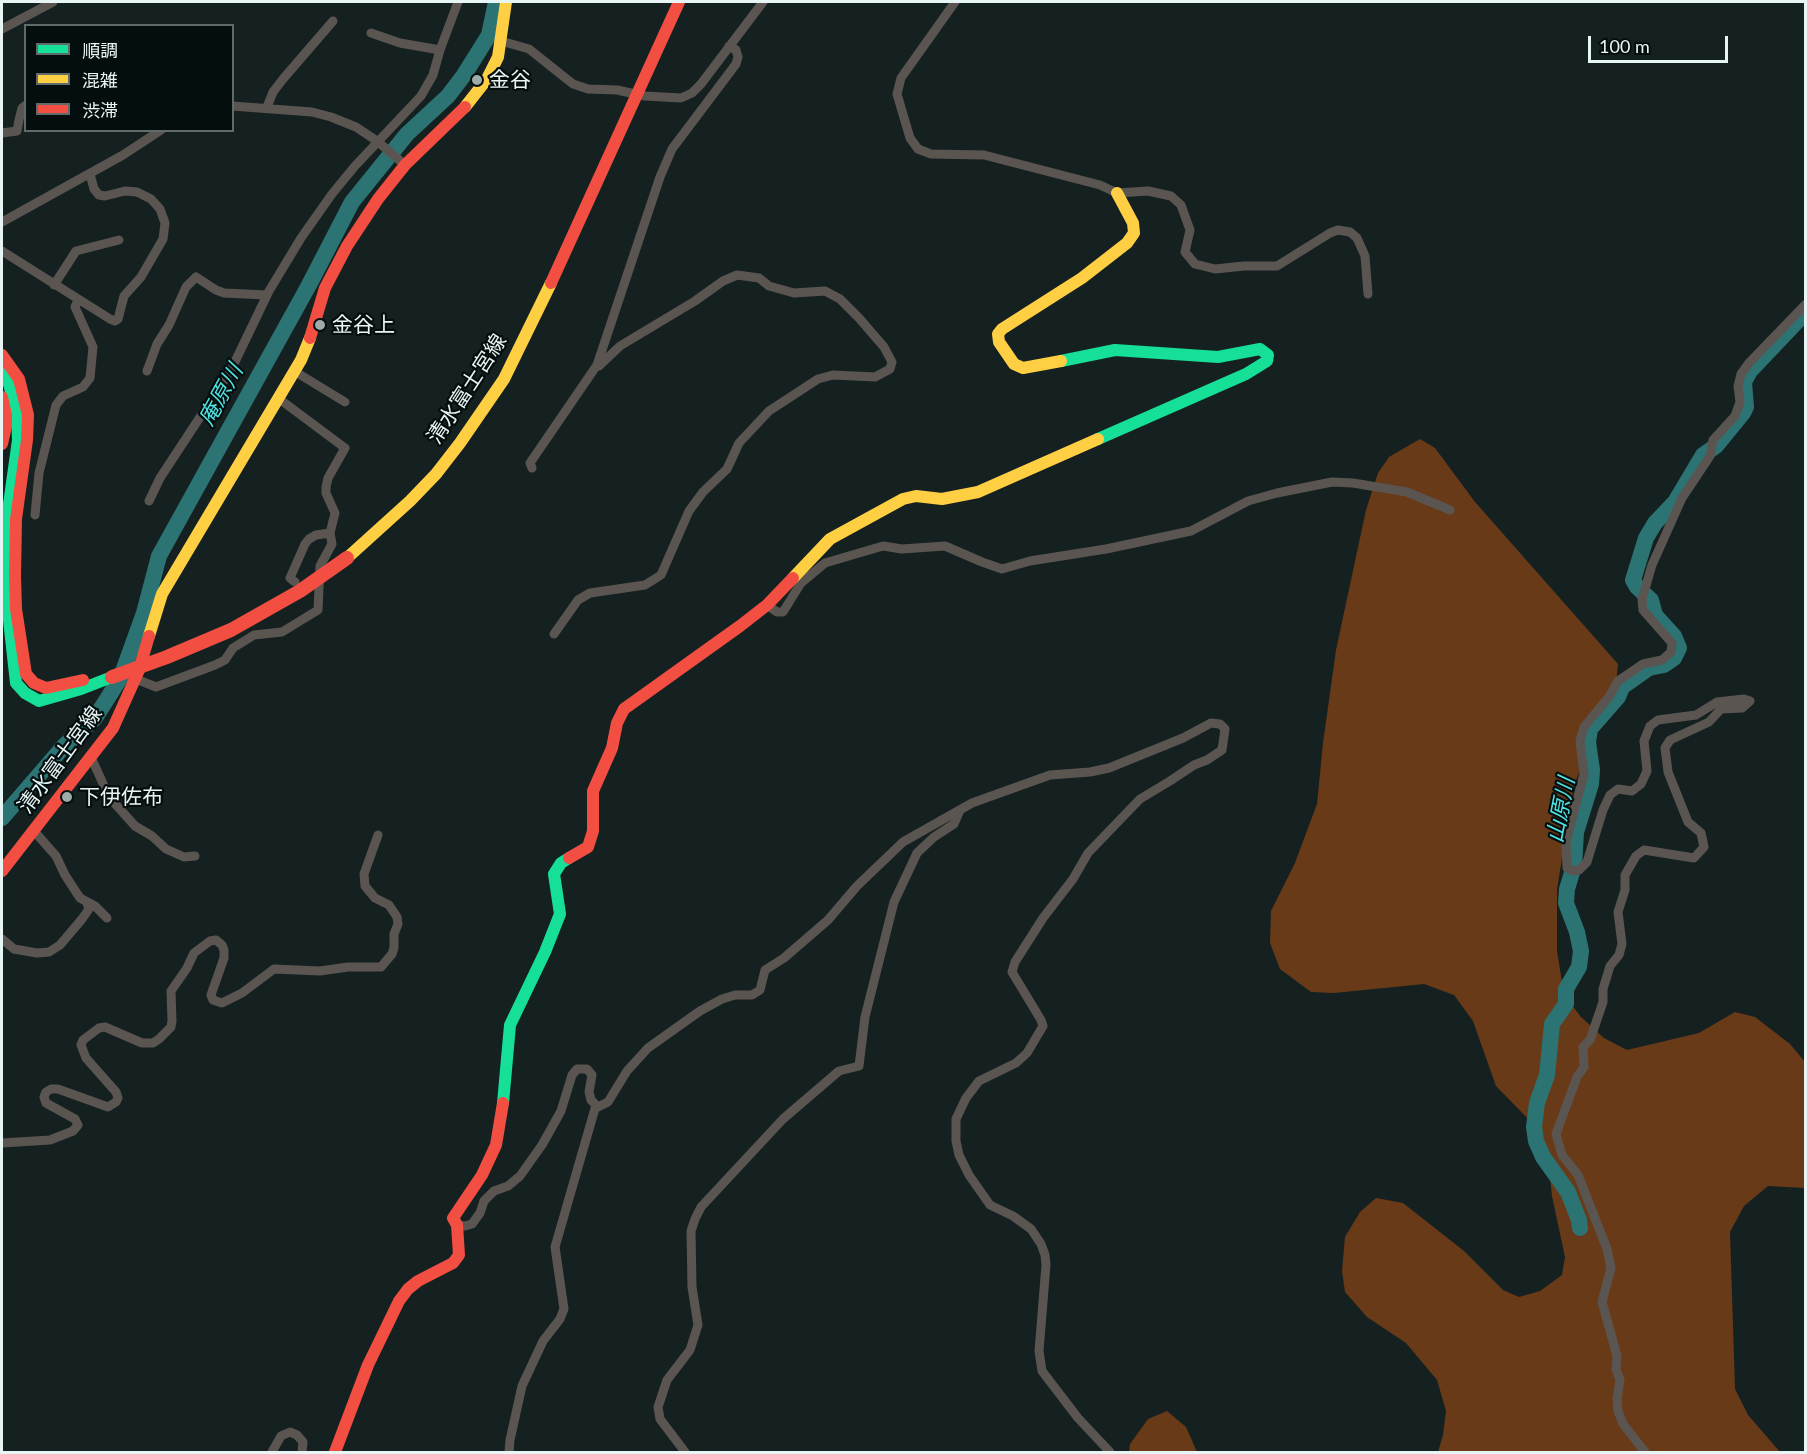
<!DOCTYPE html>
<meta charset="utf-8">
<style>
body{margin:0}
#map{position:relative;width:1807px;height:1454px;overflow:hidden;background:#152121;font-family:Lato,"Noto Sans JP",sans-serif}
canvas{display:block}
.frame{position:absolute;inset:0;border:3px solid #e7f5f5;pointer-events:none}
.legend{position:absolute;left:24px;top:24px;width:210px;height:108px;box-sizing:border-box;background:#050e0e;border:2px solid #5f6a6a;margin:0;padding:8px 10px;list-style:none;font-size:18px;color:#e7f5f5}
.legend li{display:flex;align-items:center;gap:12px;height:30px}
.legend b{width:30px;border:2px solid #5f6a6a}
.scale{position:absolute;left:1588px;top:36px;width:140px;height:27px;box-sizing:border-box;border:3px solid #e7f5f5;border-top:0;padding-left:8px;font-size:18px;line-height:21px;white-space:nowrap;color:#e7f5f5;-webkit-text-stroke:4px #050e0e;paint-order:stroke}
</style>
<div id="map">
<canvas width="1807" height="1454"></canvas>
<div class="frame"></div>
<ul class="legend">
<li><b style="height:8px;background:#16e098"></b>順調</li>
<li><b style="height:8px;background:#ffcf43"></b>混雑</li>
<li><b style="height:8px;background:#f24e42"></b>渋滞</li>
</ul>
<div class="scale">100 m</div>
</div>
<script>
const ctx = document.querySelector('canvas').getContext('2d');
ctx.lineJoin = 'round';
function fill(path, color) {
  ctx.fillStyle = color;
  ctx.fill(path, 'evenodd');
}
function toPath(rows) {
  const path = new Path2D();
  for (const r of rows) {
    path.moveTo(r[0], r[1]);
    for (let i = 2; i < r.length; i += 2) path.lineTo(r[i], r[i + 1]);
  }
  return path;
}
function trace(path, color, width, dash) {
  ctx.strokeStyle = color;
  ctx.lineWidth = width;
  ctx.lineCap = dash ? 'butt' : 'round';
  ctx.setLineDash(dash || []);
  ctx.stroke(path);
}
function drawText(font, color, halo, rows, align = 'center') {
  ctx.font = font + ' Lato,"Noto Sans JP",sans-serif';
  ctx.lineWidth = 4.5;
  ctx.setLineDash([]);
  ctx.textBaseline = 'middle';
  ctx.strokeStyle = halo;
  ctx.fillStyle = color;
  for (const [text, x, y, turn = 0] of rows) {
    ctx.save();
    ctx.translate(x, y);
    ctx.rotate((+turn || 0) * Math.PI / 180);
    ctx.textAlign = isNaN(turn) ? turn : align;
    if (halo) ctx.strokeText(text, 0, 0);
    ctx.fillText(text, 0, 0);
    ctx.restore();
  }
}
fill(toPath([
 [1420,439,1435,448,1475,502,1618,664,1616,685,1574,785,1557,889,1557,951,1564,995,1581,1017,1604,1038,1627,1050,1699,1033,1735,1012,1755,1017,1790,1044,1805,1062,1805,1188,1768,1186,1744,1206,1730,1232,1735,1389,1748,1415,1780,1452,1438,1452,1443,1435,1446,1411,1437,1380,1406,1343,1367,1317,1345,1292,1342,1271,1345,1237,1360,1212,1376,1198,1403,1203,1464,1251,1503,1290,1519,1297,1540,1291,1562,1275,1565,1257,1552,1196,1548,1157,1539,1130,1496,1086,1473,1021,1454,995,1424,984,1334,993,1311,992,1280,969,1270,943,1271,911,1295,863,1317,804,1323,743,1336,650,1366,510,1378,473,1389,457],
 [1167,1411,1186,1427,1197,1452,1129,1452,1130,1444,1148,1419]
]), '#693a18');
trace(toPath([
 [2,818,64,746,95,718,121,677,144,613,159,556,309,285,352,202,407,134,448,96,464,75,489,35,496,2],
 [1580,1228,1579,1220,1568,1192,1543,1157,1536,1141,1534,1127,1537,1103,1547,1075,1552,1024,1566,1004,1566,989,1579,967,1581,951,1577,932,1566,903,1567,889,1574,866,1576,832,1591,784,1592,770,1588,742,1590,729,1618,697,1622,687,1649,668,1664,665,1674,658,1679,648,1674,636,1655,615,1651,600,1637,587,1633,580,1646,538,1655,523,1675,502,1703,455,1716,446,1743,413,1746,407,1744,382,1750,371,1806,312]
]), '#2c7373', 16);
trace(toPath([
 [955,2,901,78,897,94,910,138,918,149,931,154,984,155,1100,185,1117,193,1148,191,1171,196,1181,205,1190,230,1185,252,1195,264,1215,269,1244,266,1277,266,1330,233,1338,230,1350,232,1357,238,1365,256,1368,294],
 [2,29,53,2],
 [371,33,400,43,440,50],
 [501,41,529,49,573,84,588,89,617,90,645,96,681,98,692,93,701,84,763,2],
 [232,106,312,112,331,117,356,127,377,141,405,165],
 [267,107,273,92,283,79,333,21],
 [2,133,17,131,19,120,22,108,26,105],
 [2,222,123,155,161,130],
 [2,251,110,319,115,321,118,319,124,296,141,277,163,239,165,223,160,209,151,199,137,192,125,191,105,196,99,195,94,189,90,174],
 [54,285,76,251,119,240],
 [147,371,157,344,169,325,186,287,196,277,216,290,224,293,267,295],
 [294,371,345,402],
 [532,468,530,463,597,365,660,177,672,149,736,64,738,57,736,50,729,46],
 [149,501,160,478,231,370,269,291,301,238,332,194,355,166,421,96,433,75,440,50,458,2],
 [35,515,39,473,56,405,63,396,83,387,90,378,93,347,75,307,78,300],
 [295,582,290,578,305,544,309,539,316,535,330,533],
 [767,605,777,612,783,612,801,583,825,563,883,546,902,549,945,546,982,562,1002,569,1030,561,1106,549,1191,531,1248,501,1277,493,1332,482,1353,483,1407,492,1450,510],
 [554,634,578,600,590,593,645,585,661,575,689,511,703,492,727,469,739,443,769,411,818,379,833,375,875,377,890,369,892,362,884,347,859,318,840,299,825,291,794,293,769,286,759,278,737,275,723,281,695,301,620,346,599,366,597,365],
 [136,679,156,687,215,665,225,660,233,648,254,635,282,632,318,610,320,566,332,544,330,533,335,513,326,493,326,487,328,478,345,448,278,398],
 [91,757,109,797,135,826,152,836,166,849,184,857,195,856],
 [34,831,56,856,65,875,80,898,95,906,107,918],
 [2,939,14,949,37,953,49,952,60,945,82,919,89,909,87,903],
 [2,1143,50,1140,73,1131,78,1125,75,1119,46,1103,44,1097,46,1092,51,1089,58,1089,108,1107,116,1102,118,1098,116,1092,86,1058,81,1045,83,1040,99,1028,105,1027,142,1043,153,1043,159,1039,171,1027,172,1021,171,991,187,968,194,953,210,941,216,940,222,945,224,950,224,958,211,995,213,1000,222,1003,242,993,274,969,320,971,348,967,381,967,392,954,394,948,394,934,398,924,397,917,389,905,375,898,365,886,364,874,378,835],
 [457,1225,465,1226,472,1224,480,1213,484,1201,494,1191,508,1186,520,1176,542,1145,561,1111,572,1075,577,1069,587,1069,592,1075,589,1092,591,1100,598,1107,608,1102,627,1071,648,1048,700,1011,722,999,735,995,752,995,760,990,765,970,784,958,828,920,857,886,903,842,972,803,1050,775,1090,772,1109,768,1183,738,1211,723,1220,724,1225,729,1222,750,1207,760,1194,765,1170,781,1140,799,1088,853,1073,879,1043,918,1015,962,1012,972,1041,1020,1043,1026,1027,1053,1016,1063,979,1081,966,1098,956,1119,956,1141,959,1155,969,1175,990,1205,1013,1216,1031,1229,1041,1244,1045,1255,1046,1265,1039,1351,1042,1371,1078,1418,1110,1452],
 [272,1452,281,1436,290,1432,297,1435,303,1442,302,1452],
 [509,1452,510,1440,522,1386,543,1341,560,1319,564,1309,555,1247,596,1105],
 [685,1452,660,1419,658,1407,667,1380,690,1350,698,1325,692,1287,691,1231,695,1219,701,1207,783,1119,839,1071,859,1066,865,1017,894,902,917,853,934,837,954,824,960,810],
 [1645,1452,1623,1424,1618,1411,1617,1399,1620,1380,1616,1369,1617,1356,1602,1302,1611,1268,1607,1249,1578,1175,1562,1155,1556,1134,1577,1077,1584,1067,1583,1047,1590,1040,1603,1002,1603,989,1610,966,1619,955,1622,944,1618,912,1625,890,1625,875,1636,856,1644,850,1694,858,1704,847,1701,833,1688,822,1668,772,1665,748,1670,740,1709,722,1721,709,1742,708,1750,701,1744,699,1717,702,1696,715,1658,720,1650,726,1644,741,1647,771,1641,784,1632,791,1618,789,1610,795,1603,810,1587,862,1579,870,1573,871,1567,868,1566,842,1584,774,1580,741,1584,727,1609,697,1618,681,1643,664,1662,660,1671,652,1672,643,1643,610,1642,599,1652,565,1682,498,1710,456,1713,440,1735,416,1740,402,1738,386,1741,374,1749,363,1806,304]
]), '#5b5551', 9);
trace(toPath([
 [1061,361,1115,350,1218,357,1260,349,1268,355,1267,361,1246,374,1098,439],
 [2,370,9,384,17,415,18,440,7,518,4,575,16,683,25,693,39,701,81,689,112,677],
 [503,1103,510,1025,545,952,560,914,554,874,561,863,569,858]
]), '#16e098', 12);
trace(toPath([
 [465,107,487,79,498,57,506,2],
 [1061,361,1023,368,1014,364,999,342,998,334,1002,329,1082,278,1127,243,1134,233,1133,223,1117,193],
 [347,558,410,501,436,474,460,443,504,379,551,283],
 [793,578,830,539,903,499,916,496,942,499,978,492,1098,439],
 [149,636,162,594,301,360,310,338]
]), '#ffcf43', 12);
trace(toPath([
 [551,283,679,2],
 [310,338,325,288,347,246,378,199,405,165,465,107],
 [2,355,19,379,28,415,27,440,16,519,15,576,16,609,26,674,34,683,46,688,83,680],
 [2,397,6,415,6,426,2,444],
 [569,858,588,847,593,831,593,791,612,748,617,723,624,709,740,626,767,605,793,578],
 [2,871,113,728,139,670,149,636],
 [335,1452,368,1365,399,1301,408,1289,418,1281,453,1263,459,1255,457,1225,453,1218,482,1175,496,1145,503,1103]
]), '#f24e42', 12);
trace(toPath([
 [112,677,167,657,231,630,300,591,347,558]
]), '#f24e42', 14);
for (const [x, y, r, color] of [
 [477,80,6,"#9eabab"],
 [320,325,6,"#9eabab"],
 [67,797,6,"#9eabab"]
]) {
  const dot = new Path2D();
  dot.arc(x, y, r, 0, 2 * Math.PI);
  ctx.fillStyle = color;
  ctx.fill(dot);
  trace(dot, '#050e0e', 2);
}
drawText('21px', '#e7f5f5', '#050e0e', [
 ["金谷",489,80],
 ["金谷上",332,325],
 ["下伊佐布",79,797]
], 'left');
drawText('21px', '#e7f5f5', '#050e0e', [
 ["清水富士宮線",467,389,-57],
 ["清水富士宮線",60,760,-54]
]);
drawText('italic 22px', '#4fe2e3', '#050e0e', [
 ["庵原川",221,395,-61],
 ["山原川",1561,810,-79]
]);
</script>
